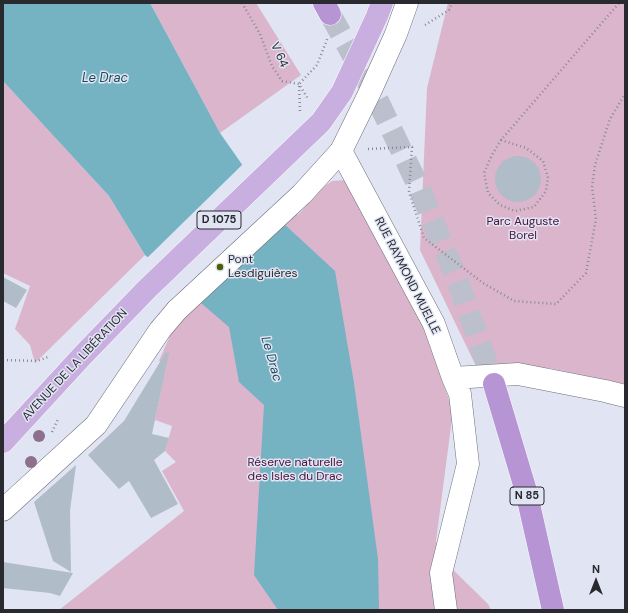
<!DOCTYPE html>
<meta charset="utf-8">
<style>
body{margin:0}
#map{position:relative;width:628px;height:613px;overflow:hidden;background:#e1e4f3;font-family:"DM Sans",sans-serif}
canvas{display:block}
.frame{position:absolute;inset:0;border:4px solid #292a30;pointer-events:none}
.north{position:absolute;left:576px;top:561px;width:40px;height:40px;-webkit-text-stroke:3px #e1e4f3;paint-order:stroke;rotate:0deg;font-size:11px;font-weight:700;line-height:16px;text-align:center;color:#292a30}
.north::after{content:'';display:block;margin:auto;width:14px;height:18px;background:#292a30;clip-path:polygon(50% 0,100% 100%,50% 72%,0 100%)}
</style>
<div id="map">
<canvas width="628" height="613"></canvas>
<div class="frame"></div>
<div class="north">N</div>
</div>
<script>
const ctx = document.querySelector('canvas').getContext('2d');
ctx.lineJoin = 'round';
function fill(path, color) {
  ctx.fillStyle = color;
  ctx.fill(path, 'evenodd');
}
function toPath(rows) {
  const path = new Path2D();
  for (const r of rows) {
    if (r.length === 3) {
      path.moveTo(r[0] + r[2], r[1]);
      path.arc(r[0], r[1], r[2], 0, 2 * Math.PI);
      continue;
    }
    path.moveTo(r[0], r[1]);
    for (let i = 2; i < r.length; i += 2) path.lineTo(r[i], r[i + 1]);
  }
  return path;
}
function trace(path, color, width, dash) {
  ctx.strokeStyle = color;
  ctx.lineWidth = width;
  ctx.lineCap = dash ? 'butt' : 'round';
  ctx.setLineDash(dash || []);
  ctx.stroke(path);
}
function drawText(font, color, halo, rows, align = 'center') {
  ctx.font = font + ' "DM Sans",sans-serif';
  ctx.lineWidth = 3;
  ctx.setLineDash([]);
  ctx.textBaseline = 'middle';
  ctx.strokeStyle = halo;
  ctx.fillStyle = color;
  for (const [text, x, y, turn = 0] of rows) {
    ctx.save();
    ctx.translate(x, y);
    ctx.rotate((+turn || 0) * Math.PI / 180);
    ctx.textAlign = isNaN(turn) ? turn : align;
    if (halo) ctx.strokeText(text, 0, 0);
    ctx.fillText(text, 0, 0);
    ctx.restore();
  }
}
fill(toPath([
 [150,3,256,3,301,75,220,133],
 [448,3,625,3,625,384,549,368,476,366,420,250,427,88],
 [3,81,109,196,145,255,35,363,30,345,15,329,30,286,3,273],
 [346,180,403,269,453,411,436,541,441,558,488,604,491,610,59,610,184,511,162,471,176,462,165,451,172,426,155,420,166,365,159,361,175,324,295,212,298,215,325,186,332,181]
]), '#dab5cc');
fill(toPath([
 [3,3,150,3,220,133,283,223,335,271,354,383,378,559,379,610,278,610,254,575,264,405,239,382,229,327,145,255,109,196,3,81]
]), '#75b2c2');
fill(toPath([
 [244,163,285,222,198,303,147,258]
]), '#e1e4f3');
fill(toPath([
 [518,179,23],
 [3,277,27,290,16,308,3,301],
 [166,352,169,353,152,434,169,438,165,451,154,460,178,504,151,518,129,481,119,489,88,455,124,421],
 [76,465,70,511,71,572,53,561,34,502],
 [3,562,73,573,60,596,50,593,3,588]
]), '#b0bcc7');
trace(toPath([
 [330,14,378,101,420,190,460,287,494,384]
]), '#bcbfcc', 22, [22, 11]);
const pedestrian = toPath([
 [177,310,302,194,341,151]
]);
const minor = toPath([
 [407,3,396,34,369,94,341,151,434,324,453,378,460,394,468,464,441,573,446,610],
 [453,378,518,374,605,391,625,396],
 [3,510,96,425,160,330,177,310]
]);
const primary = toPath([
 [3,442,84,354,147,289,321,122,342,92,377,16,382,3]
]);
const trunk = toPath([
 [324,3,330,14],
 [494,384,526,491,553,610]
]);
trace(pedestrian, '#6c6e7b', 23);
trace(minor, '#6c6e7b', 23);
trace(primary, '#fff', 23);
trace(trunk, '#fff', 23);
trace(toPath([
 [242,3,260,34,272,66,282,81,299,84,308,99],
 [425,25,449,10,452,3],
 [300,111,299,84,317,65,328,37],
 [501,140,526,148,543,161,548,178,546,191,534,207,515,211,500,205,488,193,484,173,492,155,501,140,619,3],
 [368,149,412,147,409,192,424,238,483,283,514,301,556,304,586,273,596,219,592,187,595,165,610,119,625,94],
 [3,360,37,361,48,357],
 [52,432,58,419]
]), '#888a95', 2.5, [1, 3]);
trace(pedestrian, '#fff', 22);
trace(minor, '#fff', 22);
trace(primary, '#c9afdf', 22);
trace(trunk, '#b794d4', 22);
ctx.fillStyle = '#8d708d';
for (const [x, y] of [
 [39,436],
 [31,462]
]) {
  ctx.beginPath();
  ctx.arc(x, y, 6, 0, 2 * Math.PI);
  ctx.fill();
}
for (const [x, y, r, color] of [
 [220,267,4,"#4d5f05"]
]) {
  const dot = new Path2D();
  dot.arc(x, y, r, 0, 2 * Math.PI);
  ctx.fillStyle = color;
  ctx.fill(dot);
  trace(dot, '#e1e4f3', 1.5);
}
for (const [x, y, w] of [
 [219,220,44],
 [527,496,34]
]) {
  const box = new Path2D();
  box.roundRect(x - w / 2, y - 9, w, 18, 3);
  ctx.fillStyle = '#e1e4f3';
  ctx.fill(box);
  trace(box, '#292a30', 1);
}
drawText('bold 11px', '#292a30', null, [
 ["D 1075",219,220],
 ["N 85",527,496]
]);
drawText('12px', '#292a30', '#e1e4f3', [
 ["V 64",279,55,66],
 ["RUE RAYMOND MUELLE",407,276,63],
 ["AVENUE DE LA LIBÉRATION",75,365,-47]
]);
drawText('12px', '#48123a', '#e1e4f3', [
 ["Parc Auguste",523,222],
 ["Borel",523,236],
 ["Réserve naturelle",295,463],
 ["des Isles du Drac",295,477]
]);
drawText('12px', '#292a30', '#e1e4f3', [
 ["Pont",228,260],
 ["Lesdiguières",228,274]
], 'left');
drawText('italic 13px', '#174c58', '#e1e4f3', [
 ["Le Drac",105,79],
 ["Le Drac",271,359,74]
]);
</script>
